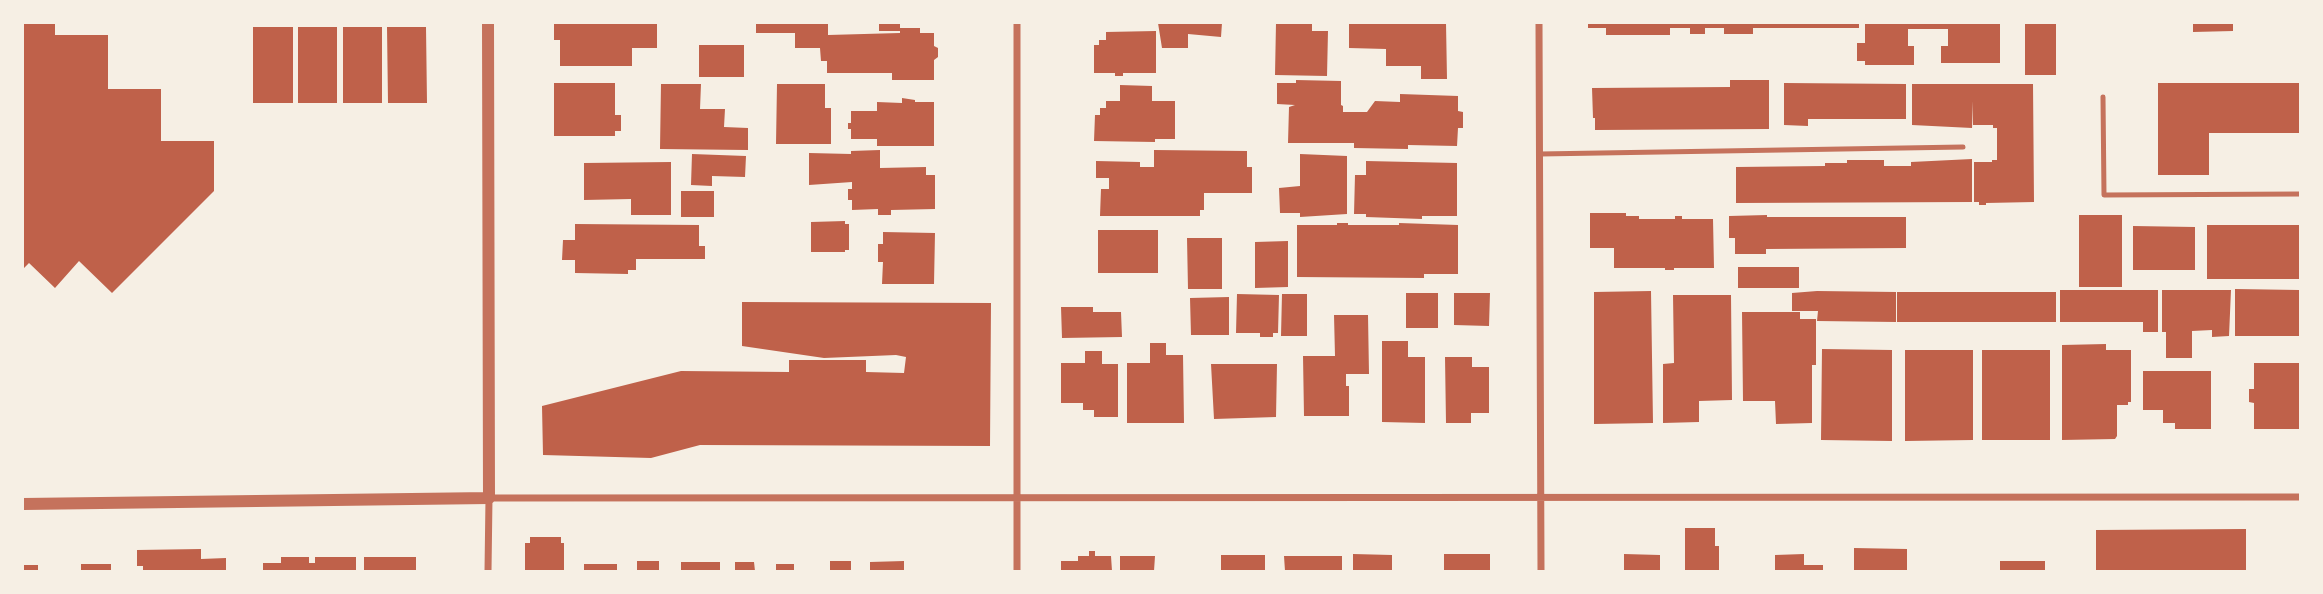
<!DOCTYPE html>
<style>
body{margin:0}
#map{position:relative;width:2323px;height:594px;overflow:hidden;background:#f6efe4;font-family:Figtree,sans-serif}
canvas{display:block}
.frame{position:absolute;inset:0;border:24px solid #f6efe4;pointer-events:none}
</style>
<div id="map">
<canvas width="2323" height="594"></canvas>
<div class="frame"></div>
</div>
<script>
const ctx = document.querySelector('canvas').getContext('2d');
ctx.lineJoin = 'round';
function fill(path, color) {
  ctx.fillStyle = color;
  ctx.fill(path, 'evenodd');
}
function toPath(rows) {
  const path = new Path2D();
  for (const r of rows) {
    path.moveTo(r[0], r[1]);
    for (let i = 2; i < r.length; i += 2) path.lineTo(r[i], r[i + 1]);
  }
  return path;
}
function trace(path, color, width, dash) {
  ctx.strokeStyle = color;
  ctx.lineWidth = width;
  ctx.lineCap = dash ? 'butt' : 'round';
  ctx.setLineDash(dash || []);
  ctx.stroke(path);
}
fill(toPath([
 [23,23,55,23,55,35,108,35,108,89,161,89,161,141,214,141,214,191,112,293,79,261,55,288,29,263,23,269],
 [554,23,657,23,657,48,632,48,632,66,560,66,560,40,554,40],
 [756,23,828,23,828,35,900,33,900,31,879,31,879,23,900,23,900,28,920,28,920,33,934,33,934,46,938,48,938,57,934,60,934,80,892,80,892,73,827,73,827,61,821,61,820,48,795,48,795,33,756,33],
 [1158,23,1222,23,1221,37,1188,34,1188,48,1162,48],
 [1276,23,1312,23,1312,31,1328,31,1327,76,1275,75],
 [1349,23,1446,23,1447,79,1421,79,1421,66,1386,66,1386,49,1349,48],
 [1588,23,1859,23,1859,28,1753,28,1753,34,1724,34,1724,28,1705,28,1705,34,1690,34,1690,28,1670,28,1670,35,1606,35,1606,28,1588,28],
 [1865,23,2000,23,2000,63,1941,63,1941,46,1948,46,1948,29,1908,29,1908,46,1914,46,1914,65,1865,65,1865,61,1857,61,1857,43,1865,43],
 [2025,23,2056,23,2056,75,2025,75],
 [2193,23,2233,23,2233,31,2193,32],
 [253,27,293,27,293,103,253,103],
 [298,27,337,27,337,103,298,103],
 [343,27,382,27,382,103,343,103],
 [387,27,426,27,427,103,388,103],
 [1156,31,1156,73,1123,73,1123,76,1115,76,1115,73,1094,73,1094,45,1099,45,1099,40,1106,40,1106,32],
 [699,45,744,45,744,77,699,77],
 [1296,80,1341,81,1341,105,1343,106,1343,112,1367,112,1375,101,1400,102,1400,94,1458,96,1458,111,1463,112,1463,128,1458,128,1457,146,1408,145,1408,149,1354,148,1354,143,1288,143,1289,107,1295,105,1277,104,1277,83,1296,83],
 [1730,80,1769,80,1769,129,1595,130,1595,118,1593,118,1592,88,1730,87],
 [554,83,615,83,615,115,621,115,621,131,615,131,615,136,554,136],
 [1784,83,1906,84,1906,119,1808,119,1808,126,1784,125],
 [2158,83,2300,83,2300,133,2209,133,2209,175,2158,175],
 [661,84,701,84,700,109,725,109,724,127,748,128,748,150,660,149],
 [777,84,825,84,825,108,831,108,831,144,776,144],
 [1912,84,2033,84,2034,202,1986,203,1986,205,1979,205,1979,202,1974,202,1974,162,1992,162,1992,160,1997,160,1997,128,1993,128,1993,125,1973,125,1973,101,1972,128,1912,125],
 [1120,85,1152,86,1152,101,1175,101,1175,139,1155,139,1155,142,1094,141,1095,115,1100,115,1100,108,1106,108,1106,101,1120,101],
 [902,98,915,100,915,102,934,102,934,146,877,146,877,139,851,139,851,129,848,129,848,123,851,123,851,111,877,111,877,102,902,103],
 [880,150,880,168,926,167,926,175,935,175,935,209,891,210,891,215,878,215,878,209,852,210,852,200,848,200,848,189,852,189,852,182,809,185,809,153,851,154,851,151],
 [1154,150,1247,151,1247,167,1252,167,1252,193,1204,193,1204,210,1200,210,1200,216,1100,216,1101,189,1109,189,1109,178,1096,178,1096,161,1140,162,1140,167,1154,167],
 [692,154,746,156,745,177,712,176,712,186,691,185],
 [1300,154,1347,156,1347,214,1300,217,1300,213,1280,213,1279,188,1300,186],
 [1972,159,1972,202,1736,203,1736,167,1825,166,1825,163,1847,163,1847,160,1884,160,1884,166,1911,166,1911,162],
 [1366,161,1457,163,1457,216,1422,216,1422,219,1366,217,1366,214,1354,214,1355,175,1366,175],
 [671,162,671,215,631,215,631,199,584,200,584,163],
 [681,191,714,191,714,217,681,217],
 [1590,213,1626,213,1626,216,1639,216,1639,219,1675,219,1675,216,1682,216,1682,219,1713,219,1714,268,1674,268,1674,270,1665,270,1665,268,1614,268,1614,248,1590,248],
 [1767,215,1767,217,1906,217,1906,248,1766,249,1766,254,1735,254,1735,238,1729,238,1729,216],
 [2079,215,2122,215,2122,287,2079,287],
 [845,221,845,224,849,224,849,250,845,250,845,252,811,252,811,222],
 [1337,223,1348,223,1348,225,1399,225,1399,223,1458,225,1458,274,1424,274,1424,278,1297,277,1297,225,1337,225],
 [575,224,699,225,699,246,705,246,705,259,636,259,636,270,628,270,628,274,575,273,575,260,562,260,563,240,575,240],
 [2207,225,2300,225,2300,279,2207,279],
 [2133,226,2195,227,2195,270,2133,270],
 [1098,230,1158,230,1158,273,1098,273],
 [883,232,935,233,934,284,882,284,883,262,878,262,878,244,883,244],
 [1187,238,1222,238,1222,289,1188,289],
 [1288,241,1288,287,1255,288,1255,242],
 [1738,267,1799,267,1799,288,1738,288],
 [2235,289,2299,290,2299,336,2235,336],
 [2060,290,2158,290,2158,332,2143,332,2143,322,2060,322],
 [2162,290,2231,290,2229,336,2212,337,2212,330,2192,331,2192,358,2166,358,2166,332,2162,332],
 [1651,291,1653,423,1594,424,1594,292],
 [1817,291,1896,292,1896,322,1817,321,1818,311,1792,311,1792,293],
 [1897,292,2056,292,2056,322,1897,322],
 [1406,293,1438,293,1438,328,1406,328],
 [1454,293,1490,293,1489,326,1454,325],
 [1237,294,1279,295,1278,333,1273,333,1273,337,1260,337,1260,333,1236,333],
 [1282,294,1307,294,1307,336,1281,336],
 [1673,295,1731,295,1732,400,1699,401,1699,422,1663,423,1663,364,1674,363],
 [1229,297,1229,335,1191,335,1190,298],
 [742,302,991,303,990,446,700,445,651,458,543,455,542,406,681,371,789,372,789,360,866,360,866,372,904,373,906,357,896,355,824,358,742,346],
 [1061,307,1093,307,1093,312,1121,312,1122,337,1062,338],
 [1742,312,1800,312,1800,319,1816,319,1816,365,1812,365,1812,423,1776,424,1775,401,1743,401],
 [1334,315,1368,315,1369,374,1346,374,1346,386,1349,386,1349,416,1304,416,1303,356,1335,356],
 [1382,341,1408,341,1408,357,1425,357,1425,423,1382,422],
 [1150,343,1166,343,1166,355,1183,355,1184,423,1127,423,1127,363,1150,363],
 [2106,344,2106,350,2131,350,2131,402,2128,402,2128,405,2117,405,2117,436,2115,439,2062,440,2062,345],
 [1822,349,1892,350,1892,441,1821,440],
 [1905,350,1973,350,1973,440,1905,441],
 [1982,350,2050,350,2050,440,1982,440],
 [1085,351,1102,351,1102,364,1118,364,1118,417,1094,417,1094,410,1083,410,1083,403,1061,403,1061,363,1085,363],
 [1445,357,1472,357,1472,367,1489,367,1489,413,1471,413,1471,423,1446,423],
 [2254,363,2299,363,2299,429,2254,429,2254,403,2249,402,2249,389,2254,389],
 [1211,364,1277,364,1276,417,1214,419],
 [2143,371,2211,371,2211,429,2175,429,2175,423,2163,423,2163,410,2143,410],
 [1685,528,1715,528,1715,546,1719,546,1719,571,1685,571],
 [2246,529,2246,571,2096,571,2096,530],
 [530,537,561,537,561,543,564,543,564,571,525,571,525,543,530,543],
 [1854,548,1907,549,1907,571,1854,571],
 [201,549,201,559,226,558,226,571,143,571,143,566,137,566,137,550],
 [1089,551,1095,551,1095,556,1111,556,1112,571,1061,571,1061,561,1078,561,1078,556,1089,556],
 [1353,554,1392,555,1392,571,1353,571],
 [1444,554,1490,554,1490,571,1444,571],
 [1624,554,1660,555,1660,571,1624,571],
 [1804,554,1804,565,1823,565,1823,571,1775,571,1775,555],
 [1221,555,1265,555,1265,571,1221,571],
 [1120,556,1155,556,1154,571,1120,571],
 [1284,556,1342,556,1342,571,1285,571],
 [281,557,309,557,309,563,315,563,315,557,356,557,356,571,263,571,263,563,281,563],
 [364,557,416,557,416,571,364,571],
 [637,561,659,561,659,571,637,571],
 [830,561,851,561,851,571,830,571],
 [904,561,904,571,870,571,870,562],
 [2000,561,2045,561,2045,571,2000,571],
 [681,562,720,562,720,571,681,571],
 [735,562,754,562,755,571,735,571],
 [81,564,111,564,111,571,81,571],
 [584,564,617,564,617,571,584,571],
 [776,564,794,564,794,571,776,571],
 [23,565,38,565,38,571,23,571]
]), '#bf614a');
trace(toPath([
 [2103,97,2104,195,2300,194],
 [1540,154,1963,147]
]), '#c5725c', 5);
trace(toPath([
 [1539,23,1541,571],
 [488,571,489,498,2300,497],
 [1017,571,1017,23]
]), '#c5725c', 7);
trace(toPath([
 [23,504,489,498,488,23]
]), '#c5725c', 12);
</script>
